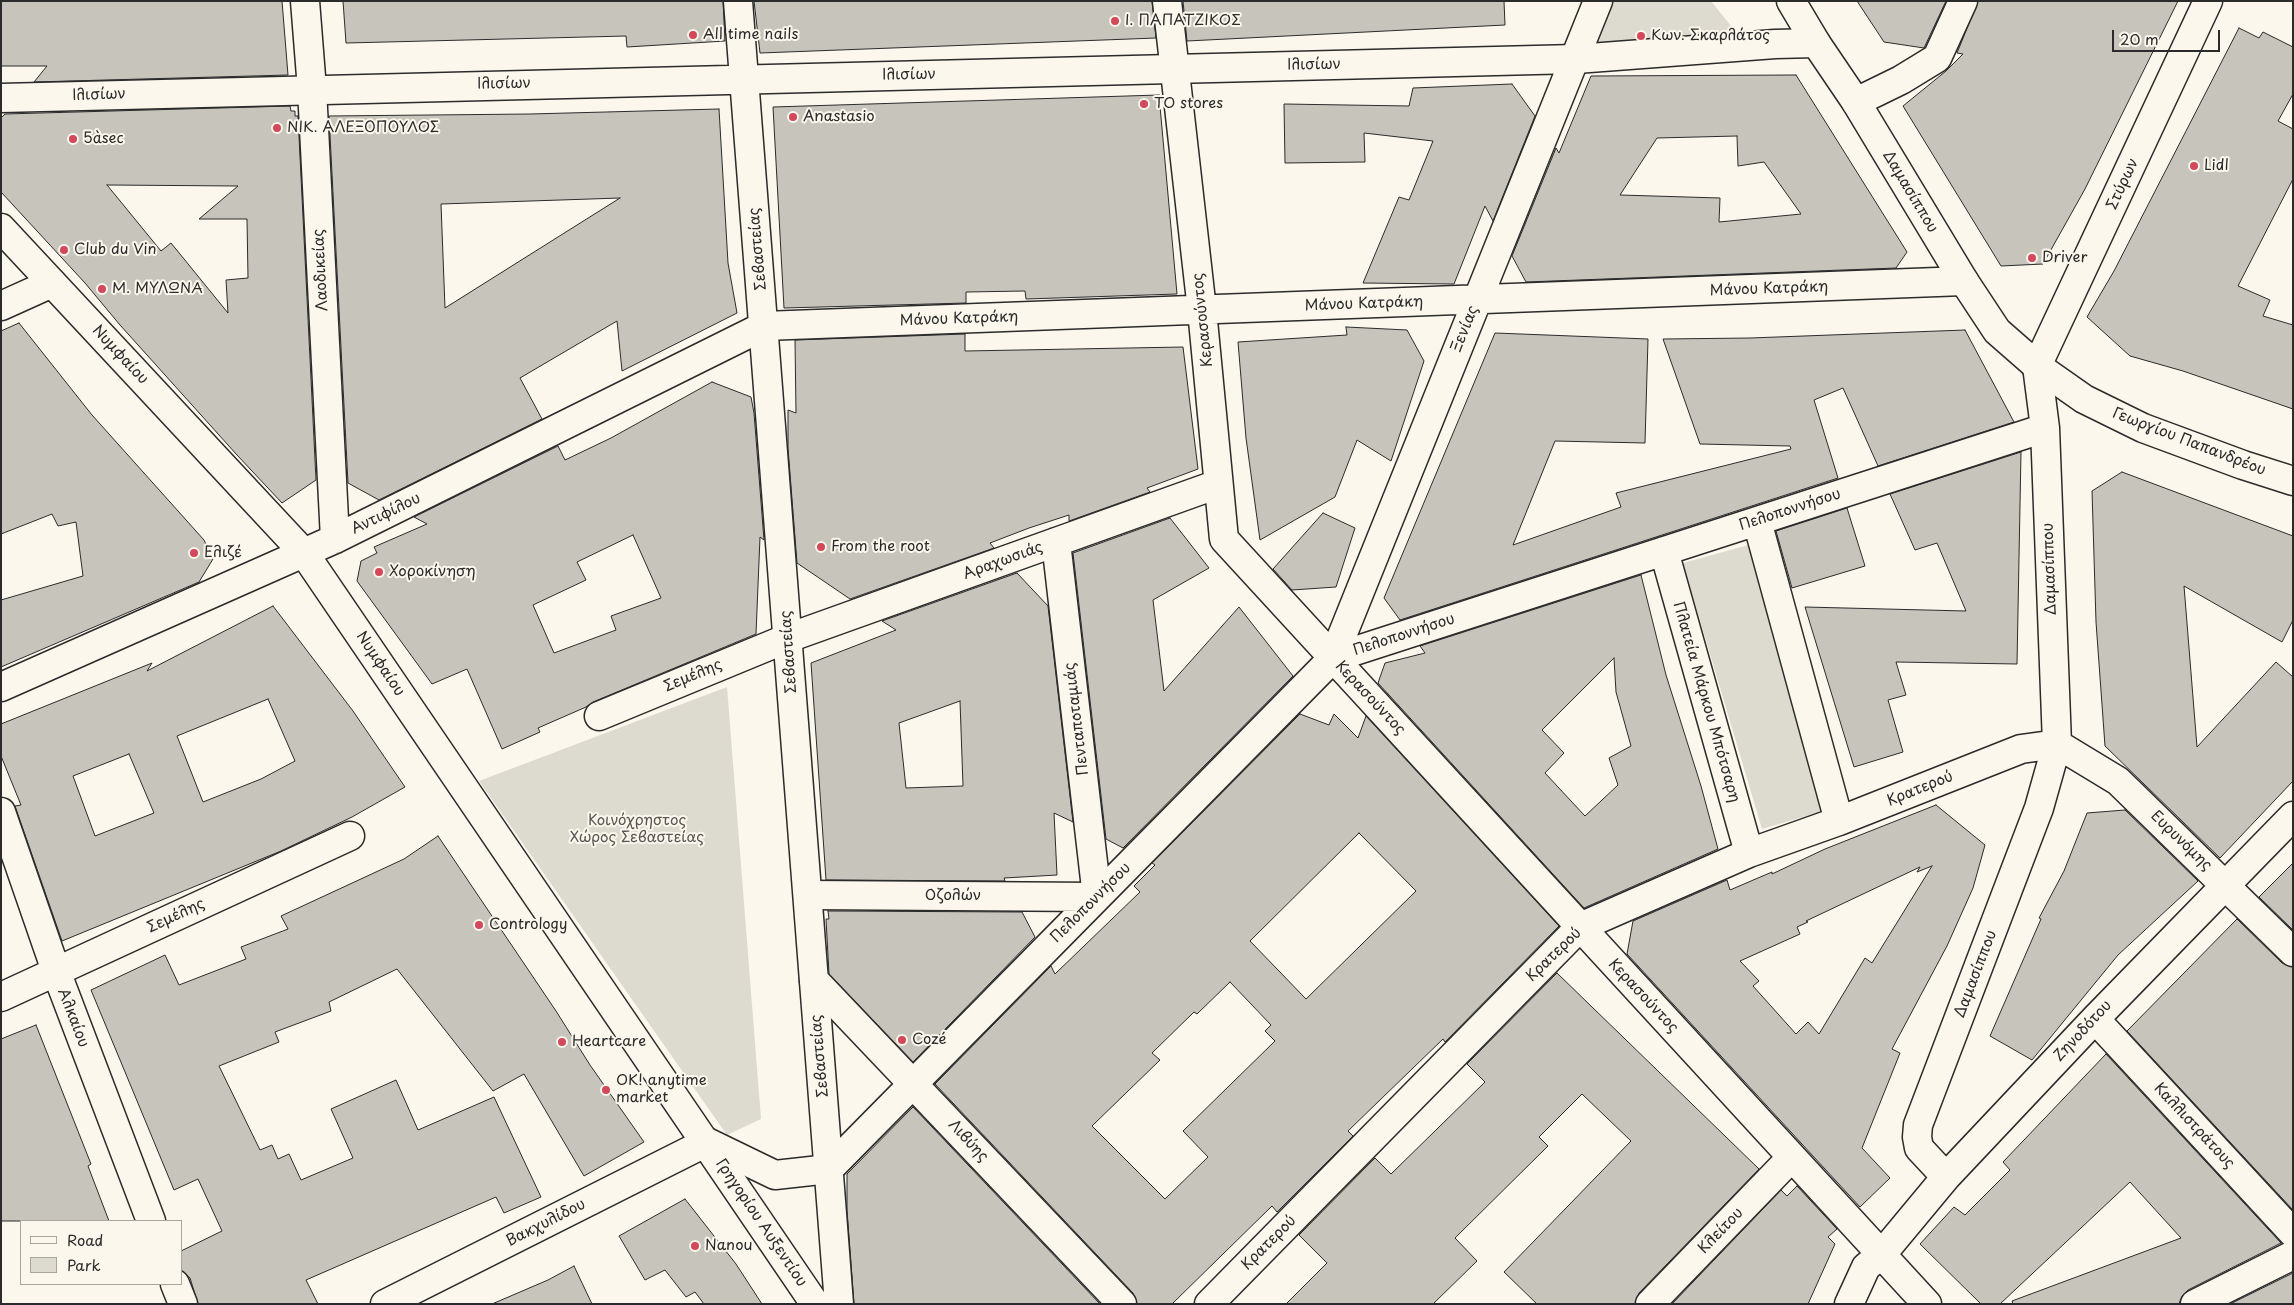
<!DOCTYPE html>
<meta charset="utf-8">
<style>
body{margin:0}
#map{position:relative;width:2294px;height:1305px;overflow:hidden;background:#fbf7ec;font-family:"Playpen Sans",sans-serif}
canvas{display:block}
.frame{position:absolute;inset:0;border:2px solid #2b2b2b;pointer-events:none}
.legend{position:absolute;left:20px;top:1220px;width:162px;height:65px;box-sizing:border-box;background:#fbf7ec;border:1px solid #a8a59f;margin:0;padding:6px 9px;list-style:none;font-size:15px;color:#2b2b2b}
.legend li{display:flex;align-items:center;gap:10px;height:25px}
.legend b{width:25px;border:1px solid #a8a59f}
.scale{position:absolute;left:2112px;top:30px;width:108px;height:22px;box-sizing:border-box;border:2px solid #2b2b2b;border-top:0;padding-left:6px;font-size:15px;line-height:18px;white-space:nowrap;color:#2b2b2b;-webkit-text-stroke:4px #fbf7ec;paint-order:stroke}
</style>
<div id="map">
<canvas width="2294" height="1305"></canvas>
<div class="frame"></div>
<ul class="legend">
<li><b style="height:6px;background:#fbf7ec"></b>Road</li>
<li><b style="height:14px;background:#dddad0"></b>Park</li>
</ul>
<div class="scale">20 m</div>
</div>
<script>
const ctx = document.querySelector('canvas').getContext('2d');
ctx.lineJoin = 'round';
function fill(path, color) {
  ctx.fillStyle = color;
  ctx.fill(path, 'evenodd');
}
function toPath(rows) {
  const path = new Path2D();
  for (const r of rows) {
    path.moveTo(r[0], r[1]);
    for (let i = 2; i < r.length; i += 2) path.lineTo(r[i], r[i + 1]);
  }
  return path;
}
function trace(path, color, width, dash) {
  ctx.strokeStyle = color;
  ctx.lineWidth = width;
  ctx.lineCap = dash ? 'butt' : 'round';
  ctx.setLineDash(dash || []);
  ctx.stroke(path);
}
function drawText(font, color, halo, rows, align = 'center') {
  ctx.font = font + ' "Playpen Sans",sans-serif';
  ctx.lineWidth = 4;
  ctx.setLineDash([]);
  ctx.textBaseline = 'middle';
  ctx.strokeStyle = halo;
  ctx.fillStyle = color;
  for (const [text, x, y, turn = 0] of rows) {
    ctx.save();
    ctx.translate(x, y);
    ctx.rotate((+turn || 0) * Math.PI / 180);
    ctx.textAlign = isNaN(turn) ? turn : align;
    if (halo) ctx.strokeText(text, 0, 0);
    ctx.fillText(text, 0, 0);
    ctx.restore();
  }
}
fill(toPath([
 [1610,1,1711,1,1739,36,1593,43],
 [1752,544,1830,809,1762,829,1683,563],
 [727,687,761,1119,727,1135,479,781]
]), '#dddad0');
const building = toPath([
 [1,1,282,1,288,75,34,82,47,66,1,66,1,1],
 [343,1,723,1,725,41,627,47,626,36,346,43,343,1],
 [754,1,1152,1,1156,38,760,53,754,1],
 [1183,1,1504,1,1505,25,1187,41,1183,1],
 [1857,1,1946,1,1924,48,1884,42,1857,1],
 [1978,1,2178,1,2085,189,2043,264,2001,266,1903,106,1946,71,1963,54,1957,53,1978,1],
 [2239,28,2259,38,2263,32,2293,47,2293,94,2278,121,2293,129,2293,179,2238,286,2270,300,2263,316,2293,325,2293,409,2183,371,2130,356,2087,317,2114,271,2239,28],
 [1796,75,1907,252,1896,268,1526,282,1512,256,1556,148,1559,153,1591,76,1796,75],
 [1737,136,1738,166,1764,162,1801,214,1719,222,1720,198,1620,195,1657,138,1737,136],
 [1512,84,1535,116,1493,221,1485,206,1454,284,1363,283,1399,197,1409,200,1433,141,1364,133,1365,162,1285,163,1284,104,1409,106,1413,88,1512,84],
 [1159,95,1177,294,1026,299,1025,291,966,292,966,303,784,308,773,107,1159,95],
 [290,106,291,111,295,111,295,116,298,116,316,480,282,503,237,455,120,325,85,283,1,192,1,118,5,114,290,106],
 [107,185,238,186,199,219,247,219,248,278,226,280,228,313,171,243,161,251,107,185],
 [719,109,728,263,737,313,622,371,617,321,520,378,542,419,379,500,348,483,329,116,530,114,719,109],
 [620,198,445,308,441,204,620,198],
 [19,323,92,415,204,540,213,559,199,582,1,667,1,600,83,576,76,522,58,526,52,514,1,534,1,331,19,323],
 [1346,327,1407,330,1424,361,1391,461,1357,440,1335,497,1260,540,1246,438,1238,342,1347,335,1346,327],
 [1965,330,2014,422,1878,466,1843,388,1814,400,1838,478,1400,620,1384,598,1495,333,1648,339,1645,443,1555,441,1513,545,1621,507,1616,493,1791,449,1790,446,1700,444,1663,339,1750,338,1965,330],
 [965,334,965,351,1183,347,1198,469,1147,488,1150,492,1069,521,1069,515,1029,528,990,543,994,548,850,599,797,563,788,448,788,410,796,413,795,340,965,334],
 [712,382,751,397,754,413,764,540,760,537,756,634,593,702,586,707,538,728,540,732,502,749,467,669,432,684,357,581,361,561,377,553,374,547,427,524,414,517,558,446,565,460,611,438,712,382],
 [633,535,661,598,611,616,616,630,554,653,533,605,586,580,577,562,633,535],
 [2021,452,2017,664,1896,662,1906,695,1888,700,1903,752,1854,767,1805,607,1966,611,1937,543,1915,550,1890,494,2021,452],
 [2122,472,2293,536,2293,620,2282,642,2184,586,2197,747,2276,662,2293,677,2293,781,2220,858,2105,746,2096,622,2092,491,2122,472],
 [1847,508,1865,566,1792,588,1776,531,1847,508],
 [1323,513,1355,528,1336,587,1292,590,1273,569,1323,513],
 [1170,518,1209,568,1153,600,1164,691,1239,607,1293,676,1123,848,1106,839,1073,553,1170,518],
 [1017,573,1048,606,1073,822,1054,813,1057,875,1004,878,1005,881,826,880,811,663,896,630,882,621,1017,573],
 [960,701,963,786,906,788,899,723,960,701],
 [1641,575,1666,675,1701,786,1718,849,1584,908,1378,683,1385,663,1425,653,1420,646,1641,575],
 [1614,658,1616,692,1631,746,1609,758,1618,785,1585,816,1545,773,1564,753,1542,730,1614,658],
 [273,606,353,711,405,787,352,817,281,851,62,941,15,806,21,805,1,756,1,724,152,663,147,671,273,606],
 [268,699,295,761,261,779,203,802,177,736,268,699],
 [129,754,154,813,95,836,73,776,129,754],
 [1300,714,1329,725,1334,714,1358,738,1366,716,1559,926,1445,1042,1443,1039,1348,1131,1353,1136,1277,1212,1272,1206,1172,1304,1137,1304,1133,1293,935,1084,1051,966,1055,974,1140,892,1134,886,1155,865,1152,863,1300,714],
 [1359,833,1416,891,1306,999,1250,941,1359,833],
 [1230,982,1271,1025,1265,1031,1275,1041,1183,1131,1208,1157,1165,1199,1092,1126,1160,1060,1152,1053,1194,1012,1197,1014,1230,982],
 [1936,805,1985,845,1973,888,1947,946,1892,1049,1900,1053,1862,1148,1890,1178,1860,1207,1627,954,1633,921,1727,880,1730,890,1772,872,1772,874,1825,849,1936,805],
 [1932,866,1872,963,1865,958,1819,1034,1808,1022,1796,1034,1753,986,1759,981,1740,961,1800,934,1797,927,1808,922,1806,921,1920,867,1917,872,1932,866],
 [2125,810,2198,881,2118,955,2032,1060,1990,1036,2041,919,2039,918,2064,871,2087,813,2125,810],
 [438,836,556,1011,590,1065,644,1142,584,1176,524,1074,493,1091,397,969,329,1002,331,1011,275,1032,279,1042,219,1066,260,1150,272,1145,278,1159,289,1154,301,1180,353,1158,331,1109,396,1080,418,1130,494,1097,541,1197,504,1213,496,1197,306,1280,318,1304,198,1304,190,1278,181,1270,181,1251,222,1231,198,1179,174,1190,91,990,165,955,179,985,246,959,241,947,288,929,281,916,404,859,438,836],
 [2293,863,2293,930,2259,897,2293,863],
 [828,911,1022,912,1035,937,913,1062,829,974,826,919,829,919,828,911],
 [2237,919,2282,963,2293,967,2293,1210,2127,1031,2237,919],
 [1557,973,1759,1169,1639,1293,1635,1304,1537,1304,1504,1272,1631,1141,1582,1094,1539,1137,1548,1146,1455,1238,1477,1261,1433,1304,1286,1304,1327,1263,1299,1235,1375,1158,1391,1174,1485,1082,1467,1064,1557,973],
 [36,1025,91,1164,88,1166,109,1221,1,1221,1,1039,36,1025],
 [2106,1054,2281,1243,2188,1290,2182,1296,2179,1304,2013,1304,2012,1301,2181,1238,2130,1182,2000,1304,1981,1304,1920,1244,1954,1207,1965,1215,2010,1170,2003,1162,2106,1054],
 [913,1107,1100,1304,854,1304,847,1210,847,1174,913,1107],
 [1797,1186,1837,1229,1828,1237,1835,1244,1808,1304,1672,1304,1781,1190,1787,1196,1797,1186],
 [685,1199,736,1264,762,1304,704,1304,695,1292,686,1297,665,1270,645,1280,619,1236,685,1199],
 [574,1266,592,1304,492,1304,548,1280,574,1266],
 [2293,1273,2293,1304,2230,1304,2293,1273]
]);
fill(building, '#c7c4bc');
trace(building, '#2b2b2b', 1);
const street = toPath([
 [305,1,312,89,335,539],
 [1167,1,1202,310,1224,539,1927,1304],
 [1791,1,1816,43],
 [1856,102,1901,80,1937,58,1963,1],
 [1,306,52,283],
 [1757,521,1839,821],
 [1664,551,1749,853],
 [1333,658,1598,1],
 [1,687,335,539,764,326,1964,281],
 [599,716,788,638,1218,484],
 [1,812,56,971,151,1221],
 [808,895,1097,897,1056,542],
 [814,980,1122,1304],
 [1,997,350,836],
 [2095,1019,2293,1233],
 [1946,1177,1919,1148,1917,1137,1918,1125,2039,808,2057,744,2045,428,2037,366,2208,1],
 [175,1284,183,1304],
 [385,1304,707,1142,775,1175,829,1169,1333,658,2045,428],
 [1209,1304,1580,927,1749,853,1839,821,2021,749,2057,744,2118,781,2293,952],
 [1650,1304,1791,1158],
 [1849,1304,1866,1267,1882,1254,1946,1177,2095,1019,2293,816],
 [2195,1304,2293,1255]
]);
const secondary = toPath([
 [738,1,839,1304],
 [1,98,1576,59,1775,44,1816,43,1856,102,1964,281,1997,331,2037,366,2084,399,2143,428,2243,465,2293,481],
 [1,228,304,553,815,1304]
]);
trace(street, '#2b2b2b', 31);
trace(secondary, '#2b2b2b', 31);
trace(street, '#fbf7ec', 28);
trace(secondary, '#fbf7ec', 28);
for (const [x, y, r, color] of [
 [1115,21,5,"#d1495b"],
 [693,35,5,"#d1495b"],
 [1641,36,5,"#d1495b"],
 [1144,104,5,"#d1495b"],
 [793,117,5,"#d1495b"],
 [277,128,5,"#d1495b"],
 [73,139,5,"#d1495b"],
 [2194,166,5,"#d1495b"],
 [64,250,5,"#d1495b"],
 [2032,258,5,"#d1495b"],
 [102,289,5,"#d1495b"],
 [821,547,5,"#d1495b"],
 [194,553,5,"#d1495b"],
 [379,572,5,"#d1495b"],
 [479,925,5,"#d1495b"],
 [902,1040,5,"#d1495b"],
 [562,1042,5,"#d1495b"],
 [606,1090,5,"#d1495b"],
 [695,1246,5,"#d1495b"]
]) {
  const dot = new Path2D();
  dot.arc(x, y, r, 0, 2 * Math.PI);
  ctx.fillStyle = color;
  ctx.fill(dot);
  trace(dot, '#fbf7ec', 2);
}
drawText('15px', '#2b2b2b', '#fbf7ec', [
 ["Ι. ΠΑΠΑΤΖΙΚΟΣ",1125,21],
 ["All time nails",703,35],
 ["Κων. Σκαρλάτος",1651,36],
 ["TO stores",1154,104],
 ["Anastasio",803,117],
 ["ΝΙΚ. ΑΛΕΞΟΠΟΥΛΟΣ",287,128],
 ["5àsec",83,139],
 ["Lidl",2204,166],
 ["Club du Vin",74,250],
 ["Driver",2042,258],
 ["Μ. ΜΥΛΩΝΑ",112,289],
 ["From the root",831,547],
 ["Ελιζέ",204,553],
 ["Χοροκίνηση",389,572],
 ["Contrology",489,925],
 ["Cozé",912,1040],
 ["Heartcare",572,1042],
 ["OK! anytime",616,1081],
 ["market",616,1098],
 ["Nanou",705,1246]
], 'left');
drawText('15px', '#2b2b2b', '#fbf7ec', [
 ["Ιλισίων",1314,65,-1],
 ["Ιλισίων",909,75,-1],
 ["Ιλισίων",504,84,-1],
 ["Ιλισίων",99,95,-2],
 ["Στύρων",2123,184,-65],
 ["Δαμασίππου",1910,192,59],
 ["Σεβαστείας",758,249,-95],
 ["Λαοδικείας",321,270,-93],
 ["Μάνου Κατράκη",1769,289,-2],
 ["Μάνου Κατράκη",1364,304,-2],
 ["Μάνου Κατράκη",959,319,-2],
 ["Κερασούντος",1203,320,-96],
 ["Ξενίας",1465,329,-68],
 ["Νυμφαίου",120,355,47],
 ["Γεωργίου Παπανδρέου",2189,442,21],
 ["Πελοποννήσου",1790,510,-18],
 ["Αντιφίλου",386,514,-26],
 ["Αραχωσιάς",1003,561,-20],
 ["Δαμασίππου",2050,569,-92],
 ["Πελοποννήσου",1404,635,-18],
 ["Σεβαστείας",789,652,-94],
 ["Νυμφαίου",380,664,56],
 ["Σεμέλης",693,676,-23],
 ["Κερασούντος",1370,698,47],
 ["Πλατεία Μάρκου Μπότσαρη",1706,702,74],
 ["Πενταποταμιάς",1077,719,-97],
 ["Κρατερού",1920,789,-22],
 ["Ευρυνόμης",2181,841,44],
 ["Οζολών",953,896],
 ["Πελοποννήσου",1091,903,-45],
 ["Σεμέλης",176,916,-25],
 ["Κρατερού",1554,955,-44],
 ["Δαμασίππου",1976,974,-69],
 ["Κερασούντος",1643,996,47],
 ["Αλκαίου",73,1018,69],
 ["Ζηνοδότου",2083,1031,-47],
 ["Σεβαστείας",820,1056,-95],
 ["Καλλιστράτους",2194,1126,47],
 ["Λιβύης",968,1141,47],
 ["Βακχυλίδου",546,1223,-27],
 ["Γρηγορίου Αυξεντίου",761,1223,56],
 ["Κλείτου",1721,1231,-46],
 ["Κρατερού",1269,1243,-45]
]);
drawText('15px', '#585754', '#fbf7ec', [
 ["Κοινόχρηστος",637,821],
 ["Χώρος Σεβαστείας",637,838]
]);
</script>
